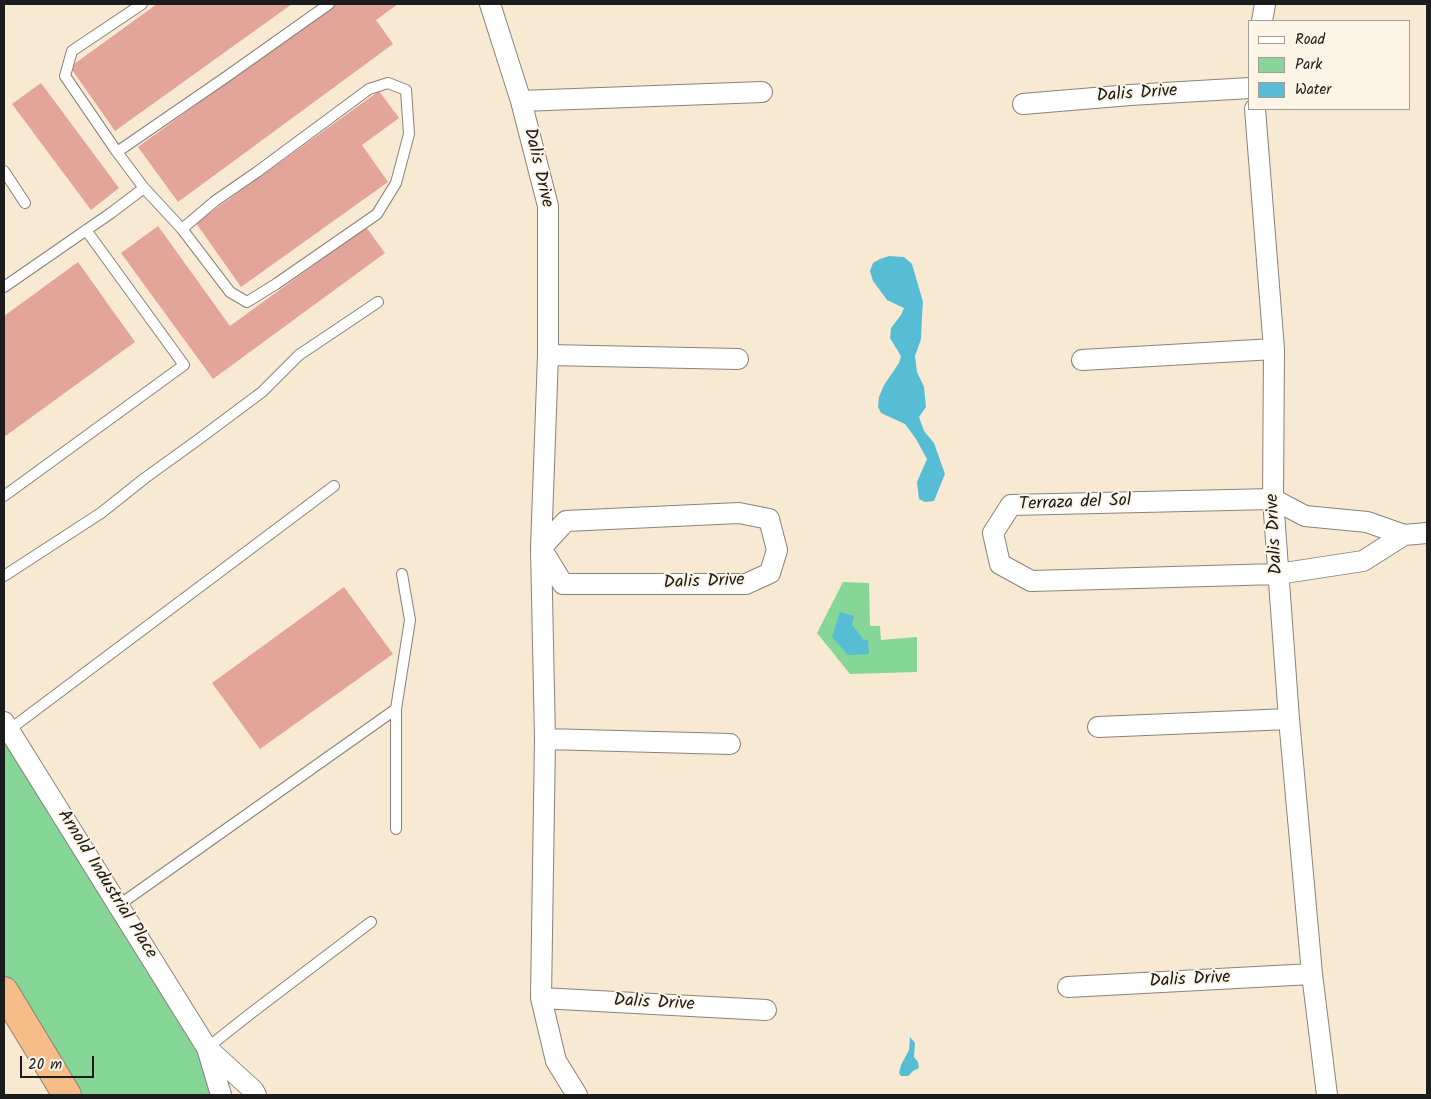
<!DOCTYPE html>
<style>
body{margin:0}
#map{position:relative;width:1431px;height:1099px;overflow:hidden;background:#f8e9d3;font-family:Kalam,sans-serif}
canvas{display:block}
.frame{position:absolute;inset:0;border:5px solid #1c1c1c;pointer-events:none}
.legend{position:absolute;left:1248px;top:20px;width:162px;height:90px;box-sizing:border-box;background:#fcf5e5;border:1px solid #a29e95;margin:0;padding:6px 9px;list-style:none;font-size:15px;color:#1c1c1c}
.legend li{display:flex;align-items:center;gap:10px;height:25px}
.legend b{width:25px;border:1px solid #a29e95}
.scale{position:absolute;left:20px;top:1056px;width:74px;height:22px;box-sizing:border-box;border:2px solid #1c1c1c;border-top:0;padding-left:6px;font-size:15px;line-height:18px;white-space:nowrap;color:#1c1c1c;-webkit-text-stroke:4px #fcf5e5;paint-order:stroke}
</style>
<div id="map">
<canvas width="1431" height="1099"></canvas>
<div class="frame"></div>
<ul class="legend">
<li><b style="height:6px;background:#fff"></b>Road</li>
<li><b style="height:14px;background:#85d697"></b>Park</li>
<li><b style="height:14px;background:#56bdd4"></b>Water</li>
</ul>
<div class="scale">20 m</div>
</div>
<script>
const ctx = document.querySelector('canvas').getContext('2d');
ctx.lineJoin = 'round';
function fill(path, color) {
  ctx.fillStyle = color;
  ctx.fill(path, 'evenodd');
}
function toPath(rows) {
  const path = new Path2D();
  for (const r of rows) {
    path.moveTo(r[0], r[1]);
    for (let i = 2; i < r.length; i += 2) path.lineTo(r[i], r[i + 1]);
  }
  return path;
}
function trace(path, color, width, dash) {
  ctx.strokeStyle = color;
  ctx.lineWidth = width;
  ctx.lineCap = dash ? 'butt' : 'round';
  ctx.setLineDash(dash || []);
  ctx.stroke(path);
}
function drawText(font, color, halo, rows, align = 'center') {
  ctx.font = font + ' Kalam,sans-serif';
  ctx.lineWidth = 4;
  ctx.setLineDash([]);
  ctx.textBaseline = 'middle';
  ctx.strokeStyle = halo;
  ctx.fillStyle = color;
  for (const [text, x, y, turn = 0] of rows) {
    ctx.save();
    ctx.translate(x, y);
    ctx.rotate((+turn || 0) * Math.PI / 180);
    ctx.textAlign = isNaN(turn) ? turn : align;
    if (halo) ctx.strokeText(text, 0, 0);
    ctx.fillText(text, 0, 0);
    ctx.restore();
  }
}
fill(toPath([
 [843,582,869,583,870,626,880,626,881,640,917,637,917,672,850,674,817,633],
 [4,722,207,1048,221,1095,62,1095,4,1000]
]), '#85d697');
fill(toPath([
 [889,256,904,257,912,264,923,302,922,316,921,339,915,356,917,372,924,387,926,407,919,417,924,431,934,443,945,474,934,501,925,502,919,499,917,482,927,459,916,439,905,424,881,413,878,407,879,397,884,385,899,363,901,356,890,338,891,328,901,315,904,308,887,300,873,281,870,271,873,263,880,259],
 [840,612,854,616,852,625,864,640,868,640,869,654,848,655,832,637],
 [910,1037,915,1043,914,1057,918,1062,919,1068,913,1071,908,1076,901,1076,899,1073,901,1065,909,1050]
]), '#56bdd4');
fill(toPath([
 [157,4,292,4,115,131,70,67],
 [334,4,398,4,376,20,393,44,178,202,138,147],
 [41,83,119,188,91,210,12,104],
 [379,91,399,118,362,145,388,182,241,287,196,223],
 [158,226,230,326,366,227,385,253,213,379,121,253],
 [78,262,135,342,4,437,4,316],
 [344,587,393,654,260,749,212,683]
]), '#e3a599');
const lane = toPath([
 [388,83,406,90,409,134,396,183,377,214,276,284,247,302,230,292,182,229,215,201,257,172,369,89,388,83],
 [117,152,65,76,72,51,142,4],
 [4,171,25,203],
 [182,229,144,188,117,152,226,77,329,4],
 [4,287,111,213,144,188],
 [4,496,184,365,86,230],
 [4,576,101,513,145,478,199,439,262,392,299,355,378,302],
 [396,709,396,829],
 [9,730,334,486],
 [119,905,396,709,410,620,402,574],
 [207,1048,250,1014,371,922]
]);
const street = toPath([
 [490,4,521,101,548,206,548,355,541,548,545,739,541,998,556,1061,577,1095],
 [1262,21,1265,4],
 [521,101,762,92],
 [1023,104,1130,95,1250,88],
 [1255,109,1274,349,1273,499,1289,719,1312,974,1327,1095],
 [548,355,738,359],
 [1082,360,1274,349],
 [1273,499,1305,516,1367,522,1404,535,1363,561,1278,574,1031,581,1000,564,993,533,1011,505,1273,499],
 [739,513,769,519,777,550,770,573,746,584,563,584,541,548,566,521,739,513],
 [1404,535,1427,533],
 [4,722,207,1048,253,1090,256,1095],
 [1098,727,1289,719],
 [545,739,730,744],
 [1068,987,1312,974],
 [541,998,766,1010],
 [207,1048,221,1095]
]);
const highway = toPath([
 [4,991,67,1095]
]);
trace(lane, '#8a8278', 12);
trace(street, '#8a8278', 22);
trace(highway, '#8a8278', 30);
trace(lane, '#fff', 10);
trace(street, '#fff', 20);
trace(highway, '#f7bd88', 28);
drawText('18px', '#1c1c1c', '#fcf5e5', [
 ["Dalis Drive",1137,95,-4],
 ["Dalis Drive",537,168,77],
 ["Terraza del Sol",1075,504,-2],
 ["Dalis Drive",1276,534,-93],
 ["Dalis Drive",704,583,-2],
 ["Arnold Industrial Place",106,885,58],
 ["Dalis Drive",1190,981,-3],
 ["Dalis Drive",654,1004,3]
]);
</script>
